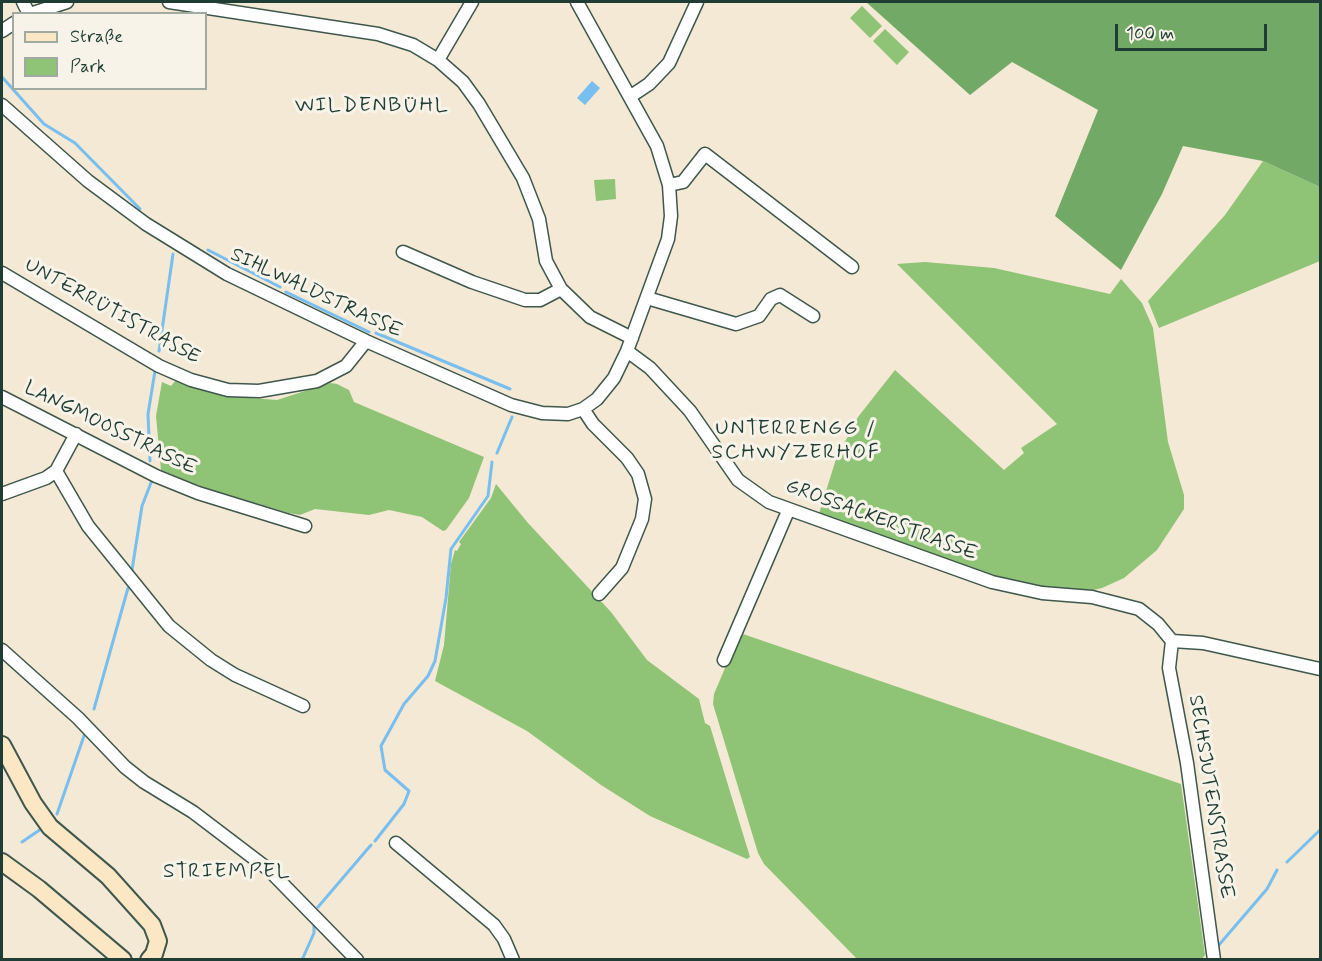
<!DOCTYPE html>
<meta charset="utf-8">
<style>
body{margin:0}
#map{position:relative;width:1322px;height:961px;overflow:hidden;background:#f4e9d4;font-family:Mynerve,sans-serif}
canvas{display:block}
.frame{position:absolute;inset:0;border:3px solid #1f3d34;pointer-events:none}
.legend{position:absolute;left:12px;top:12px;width:195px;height:78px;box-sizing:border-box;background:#f7f3e8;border:2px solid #a1aaa0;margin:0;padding:8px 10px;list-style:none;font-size:18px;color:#1f3d34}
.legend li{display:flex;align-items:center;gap:12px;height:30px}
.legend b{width:30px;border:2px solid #a1aaa0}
.scale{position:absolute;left:1115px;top:24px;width:152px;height:27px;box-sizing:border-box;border:3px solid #1f3d34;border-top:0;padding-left:8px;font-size:18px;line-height:21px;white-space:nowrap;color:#1f3d34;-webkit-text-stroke:4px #f7f3e8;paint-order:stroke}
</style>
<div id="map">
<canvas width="1322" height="961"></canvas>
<div class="frame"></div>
<ul class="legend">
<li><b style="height:8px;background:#fbe7c3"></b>Straße</li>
<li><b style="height:16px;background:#8fc375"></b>Park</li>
</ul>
<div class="scale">100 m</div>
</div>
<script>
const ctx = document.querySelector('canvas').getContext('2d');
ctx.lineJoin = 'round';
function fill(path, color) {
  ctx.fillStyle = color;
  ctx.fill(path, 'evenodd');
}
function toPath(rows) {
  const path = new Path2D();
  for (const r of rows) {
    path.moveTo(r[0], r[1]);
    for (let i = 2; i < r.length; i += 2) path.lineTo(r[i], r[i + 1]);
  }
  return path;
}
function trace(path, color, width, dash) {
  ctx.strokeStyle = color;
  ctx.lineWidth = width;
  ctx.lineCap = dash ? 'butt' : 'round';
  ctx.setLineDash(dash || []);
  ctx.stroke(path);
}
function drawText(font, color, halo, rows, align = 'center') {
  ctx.font = font + ' Mynerve,sans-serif';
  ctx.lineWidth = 6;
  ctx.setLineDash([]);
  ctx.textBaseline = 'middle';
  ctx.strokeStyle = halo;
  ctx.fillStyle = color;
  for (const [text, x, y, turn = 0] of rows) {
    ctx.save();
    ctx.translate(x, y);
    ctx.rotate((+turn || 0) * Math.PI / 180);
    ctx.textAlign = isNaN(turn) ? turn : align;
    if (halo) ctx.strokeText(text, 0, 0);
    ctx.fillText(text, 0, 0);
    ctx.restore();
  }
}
fill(toPath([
 [862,6,882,26,870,38,850,18],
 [885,29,909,52,897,65,873,41],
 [1263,161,1320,187,1320,261,1159,328,1148,301,1225,215],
 [615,179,616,199,596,201,594,180],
 [925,262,994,268,1110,294,1121,279,1142,303,1153,328,1168,442,1184,495,1184,509,1157,550,1124,578,1102,588,1081,593,1022,585,818,517,836,459,858,417,895,370,1004,470,1024,453,1021,448,1057,424,897,264],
 [176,380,224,396,277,400,330,383,337,384,349,390,354,402,484,457,469,498,446,530,443,531,422,517,389,510,369,515,315,509,300,515,289,513,208,489,161,470,156,416,162,382,171,386],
 [496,484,528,523,611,612,647,660,699,699,705,723,710,726,750,857,747,859,650,816,601,785,527,731,435,681,444,645,451,564,455,550,457,551,461,544,459,542,491,498],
 [740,633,1181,784,1205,955,1201,960,857,959,764,864,758,853,713,704,714,694]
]), '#8fc375');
fill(toPath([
 [866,2,1320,2,1320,187,1263,161,1183,146,1162,194,1121,270,1055,216,1098,110,1012,62,970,95]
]), '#73a966');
fill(toPath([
 [592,81,600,88,585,105,577,98]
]), '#78beef');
trace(toPath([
 [2,77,44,124,75,143,140,209],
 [208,250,280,287],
 [286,292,369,332],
 [376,333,510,389],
 [159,351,173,254],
 [497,453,512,417],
 [150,461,148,414,155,371],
 [132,570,142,506,152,480],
 [94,709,128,588],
 [57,814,85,733],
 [375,841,404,804,409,791,385,770,381,746,404,704,428,676,435,661,446,598,451,549,488,496,492,462],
 [22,842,41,829],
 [1287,862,1320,830],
 [318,907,371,845],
 [1218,946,1267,889,1277,870],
 [302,960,314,933,314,923]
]), '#78beef', 3);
const street = toPath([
 [23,2,29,14],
 [169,2,378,34,413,45,438,60,463,82,479,104,523,178,539,219,546,261,561,289,590,317,632,338],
 [30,14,67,2],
 [2,31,14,23],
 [438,60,472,2],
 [631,96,649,84,669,63,697,2],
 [2,105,88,181,146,224,227,274,366,341,511,405,542,413,568,414,583,409,597,399,614,378,627,351,668,239,671,216,669,185,657,146,577,2],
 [669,185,683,182,705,154,852,267],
 [403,252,472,282,525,300,540,300,561,289],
 [2,273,159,366,191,380,228,390,259,391,317,381,346,366,366,341],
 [647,298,736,324,759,316,771,299,780,295,813,316],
 [627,351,650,368,690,411,738,480,769,502,992,582,1042,593,1092,597,1139,609,1158,624,1172,641],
 [2,397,156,476,198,493,305,526],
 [583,409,593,424,627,458,638,474,645,499,642,519,622,568,599,594],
 [56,471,88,526,169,626,211,660,235,675,303,706],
 [2,494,46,478,56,471,76,434],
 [1172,641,1169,668,1187,763,1214,960],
 [1172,641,1203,643,1320,669],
 [2,650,78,718,125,767,144,782,193,812,268,869,357,960],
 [724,660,788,511],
 [396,843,494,925,504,939,513,960]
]);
const secondary = toPath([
 [2,745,33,803,50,827,108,876,152,925,158,941,154,954,149,960],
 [2,862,39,889,123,960]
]);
trace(street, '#3f574c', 15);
trace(secondary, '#3f574c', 20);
trace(street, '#fff', 12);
trace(secondary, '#fbe7c3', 16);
drawText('20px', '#1f3d34', '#f7f3e8', [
 ["SIHLWALDSTRASSE",316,294,25],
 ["UNTERRÜTISTRASSE",112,312,29],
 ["LANGMOOSSTRASSE",110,429,26],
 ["GROSSACKERSTRASSE",881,521,20],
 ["SECHSJUTENSTRASSE",1210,797,81]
]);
ctx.letterSpacing = '1.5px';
drawText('21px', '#1f3d34', '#f7f3e8', [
 ["WILDENBÜHL",372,107],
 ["UNTERRENGG /",796,430],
 ["SCHWYZERHOF",796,454],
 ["STRIEMPEL",227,873]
]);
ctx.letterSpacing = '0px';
</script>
